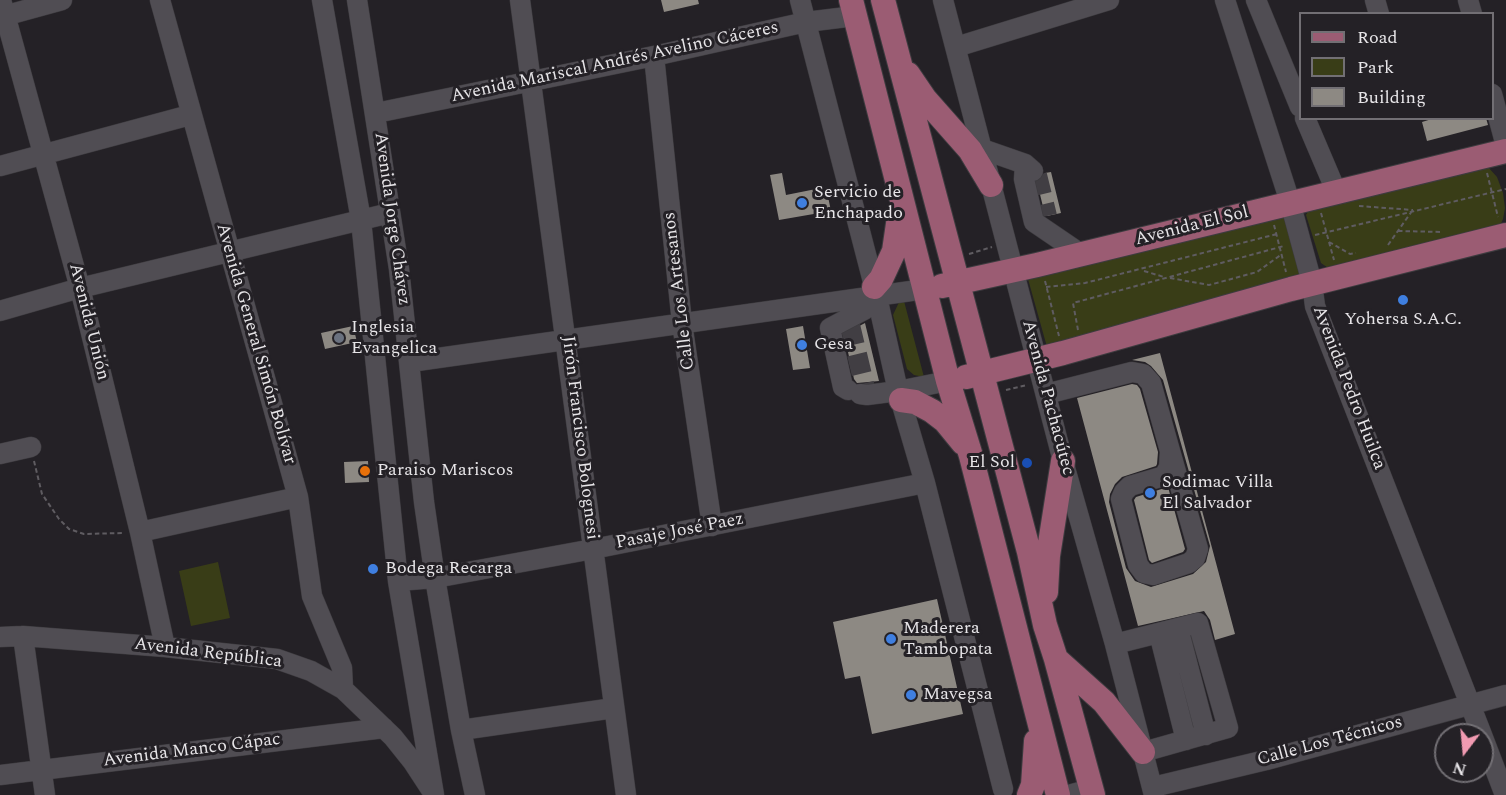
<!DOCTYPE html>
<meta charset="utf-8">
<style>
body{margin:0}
#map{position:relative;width:1506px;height:795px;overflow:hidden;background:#242126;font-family:Spectral,serif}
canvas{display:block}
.legend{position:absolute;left:1299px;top:12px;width:195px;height:108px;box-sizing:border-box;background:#242126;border:2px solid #726f74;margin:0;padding:8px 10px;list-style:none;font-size:18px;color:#e7e5e8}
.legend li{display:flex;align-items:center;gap:12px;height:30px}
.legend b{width:30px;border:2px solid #726f74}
.north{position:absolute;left:1434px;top:723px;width:60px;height:60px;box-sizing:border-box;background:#242126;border:2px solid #726f74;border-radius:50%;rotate:196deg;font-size:16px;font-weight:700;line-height:24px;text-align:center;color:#e7e5e8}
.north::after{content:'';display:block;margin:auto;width:21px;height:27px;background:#f19ab1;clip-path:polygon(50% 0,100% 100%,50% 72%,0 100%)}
</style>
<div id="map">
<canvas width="1506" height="795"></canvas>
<ul class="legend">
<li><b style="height:8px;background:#9b5c73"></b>Road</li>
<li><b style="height:16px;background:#393d17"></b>Park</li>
<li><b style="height:16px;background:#8d8983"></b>Building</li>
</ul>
<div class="north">N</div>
</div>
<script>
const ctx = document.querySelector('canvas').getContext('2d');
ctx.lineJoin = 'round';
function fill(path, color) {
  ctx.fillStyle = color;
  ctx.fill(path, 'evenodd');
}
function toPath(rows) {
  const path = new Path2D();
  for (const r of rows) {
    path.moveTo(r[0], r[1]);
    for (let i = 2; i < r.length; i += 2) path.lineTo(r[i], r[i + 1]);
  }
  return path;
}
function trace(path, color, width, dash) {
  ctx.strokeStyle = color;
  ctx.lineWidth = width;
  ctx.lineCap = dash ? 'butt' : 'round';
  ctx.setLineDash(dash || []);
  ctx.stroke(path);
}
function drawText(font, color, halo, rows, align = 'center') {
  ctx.font = font + ' Spectral,serif';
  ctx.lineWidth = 6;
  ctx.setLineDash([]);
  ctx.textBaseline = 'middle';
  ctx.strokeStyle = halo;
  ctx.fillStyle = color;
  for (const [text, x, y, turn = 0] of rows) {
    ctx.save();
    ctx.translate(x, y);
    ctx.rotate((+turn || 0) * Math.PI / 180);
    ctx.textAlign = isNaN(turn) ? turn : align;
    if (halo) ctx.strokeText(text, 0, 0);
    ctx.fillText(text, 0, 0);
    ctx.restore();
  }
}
fill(toPath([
 [1488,167,1497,177,1503,193,1505,208,1503,219,1498,230,1334,272,1321,263,1306,215,1311,206],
 [1279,214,1289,220,1303,267,1296,282,1047,347,1028,279],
 [900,300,904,301,924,377,914,375,907,369,893,315],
 [218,562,230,618,191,626,179,571]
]), '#393d17');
fill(toPath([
 [661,0,698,0,699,4,664,12],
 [1435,118,1486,118,1488,125,1427,141,1422,122],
 [1051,172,1061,213,1047,216,1045,215,1037,182,1042,178,1045,173],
 [782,173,786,195,826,187,831,211,779,220,770,175],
 [865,323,879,381,857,383,854,379,844,334],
 [353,326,357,342,325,349,321,333],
 [803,326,810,368,793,370,786,329],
 [1160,353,1235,634,1215,640,1210,620,1204,611,1138,626,1077,398,1132,384,1137,385,1140,389,1158,452,1157,464,1156,466,1122,477,1115,484,1110,494,1109,502,1126,568,1135,581,1151,587,1193,574,1206,562,1210,546,1163,380,1151,366,1145,362,1132,360],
 [368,461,369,482,345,483,344,462],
 [1168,487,1185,549,1183,552,1152,563,1149,560,1134,500,1136,497],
 [937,599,963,714,872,734,860,676,845,679,833,622]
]), '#8d8983');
trace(toPath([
 [1037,175,1047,216],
 [850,325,866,392]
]), '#413e43', 20, [20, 10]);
const minor = toPath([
 [1,0,80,288,140,532,165,647],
 [160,0,298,497,312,596,342,668,343,689],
 [322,0,361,220,398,581,434,795],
 [357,0,399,269,424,502,435,578,461,730,475,795],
 [520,0,626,795],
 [800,0,877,297,898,391,925,483,1003,789],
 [943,0,1063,461,1115,644,1154,795],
 [1225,0,1290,202,1312,283,1315,306,1482,735],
 [1256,0,1300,107],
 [1375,0,1379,14],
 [1468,0,1472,14],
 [0,17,62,0],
 [956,47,1109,0],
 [654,56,682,323,712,526],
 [1492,94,1506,146],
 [376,113,654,56,806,22,855,16],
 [1305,118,1336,191],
 [982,149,1025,164,1033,171],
 [1025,164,1024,179,1034,222,1081,254],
 [0,166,190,115],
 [0,311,80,288,390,213],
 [410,362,925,289],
 [848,390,843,387,830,328,864,310,877,297],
 [860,394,867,395,898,391,948,381],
 [1046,394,1132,372,1143,374,1151,383,1170,451,1198,549,1195,558,1189,563,1153,575,1144,573,1138,565,1121,499,1124,492,1130,486,1164,476,1169,467,1170,451],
 [0,454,31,447],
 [140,532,298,497],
 [398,581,435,578,593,549,925,483],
 [1178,628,1206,735],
 [1159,633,1186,740],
 [23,636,45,795],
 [0,637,23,636,165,647,277,659,311,671,343,689,393,737,413,762,430,788],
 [1115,644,1198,623,1228,728,1143,752],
 [461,730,614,708],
 [1482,735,1505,795],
 [0,775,384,728],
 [1153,787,1266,760,1506,695],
 [1069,795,1091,789]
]);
const major = toPath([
 [851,0,948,381,971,456,1058,795],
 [883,0,1029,552,1045,625,1056,659,1093,795],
 [908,74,925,99,970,150,991,185],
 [942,286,1037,265,1506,151],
 [874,287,881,279,894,251,900,210],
 [966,377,1063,353,1291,289,1506,235],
 [901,400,915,402,932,411,945,421,963,443],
 [1046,592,1048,556,1063,461],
 [1056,659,1104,702,1143,752],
 [1029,795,1033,785,1036,741]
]);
trace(minor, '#3d3b3f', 21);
trace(major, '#3d3b3f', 26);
trace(toPath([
 [1487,173,1498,217],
 [1359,206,1413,210],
 [1321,213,1334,260],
 [1274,225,1286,272],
 [1398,231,1442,232],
 [1315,235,1506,189],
 [1329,242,1350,254,1356,253],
 [1388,245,1412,211],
 [969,254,992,247],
 [1144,271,1164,277],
 [1170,278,1209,285,1257,272,1282,254],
 [1045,281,1059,336],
 [1046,287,1085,283,1277,234],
 [1078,330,1073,303,1284,246],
 [1006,390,1027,385],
 [34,461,42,494,59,519,69,529,84,534,123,533]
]), '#5f5c61', 2, [4.5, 3]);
trace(minor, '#504d53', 20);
trace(major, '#9b5c73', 24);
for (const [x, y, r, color] of [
 [802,203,6,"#3f7fe0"],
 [1403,300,6,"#3f7fe0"],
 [339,338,6,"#6b7280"],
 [802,345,6,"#3f7fe0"],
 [1027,463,6,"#1a4fb4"],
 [365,471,6,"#e8710a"],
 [1150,493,6,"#3f7fe0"],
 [373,569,6,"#3f7fe0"],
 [891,639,6,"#3f7fe0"],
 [911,695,6,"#3f7fe0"]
]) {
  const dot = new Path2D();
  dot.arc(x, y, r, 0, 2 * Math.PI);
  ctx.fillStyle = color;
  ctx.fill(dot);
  trace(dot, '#242126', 2);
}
drawText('18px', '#e7e5e8', '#242126', [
 ["Avenida Mariscal Andrés Avelino Cáceres",615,63,-12],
 ["Avenida Jorge Chávez",391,219,82],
 ["Avenida El Sol",1192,227,-14],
 ["Calle Los Artesanos",680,291,-97],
 ["Avenida Unión",88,322,76],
 ["Avenida General Simón Bolívar",255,344,74],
 ["Avenida Pedro Huilca",1348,388,69],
 ["Avenida Pachacútec",1047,398,75],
 ["Jirón Francisco Bolognesi",579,438,83],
 ["Pasaje José Paez",680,532,-11],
 ["Avenida República",208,654,7],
 ["Calle Los Técnicos",1330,742,-15],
 ["Avenida Manco Cápac",192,751,-7]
]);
drawText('18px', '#e7e5e8', '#242126', [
 ["Servicio de",814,193],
 ["Enchapado",814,214],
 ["Yohersa S.A.C.",1403,320,"center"],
 ["Inglesia",351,328],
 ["Evangelica",351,349],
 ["Gesa",814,345],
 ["El Sol",1015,463,"right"],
 ["Paraiso Mariscos",377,471],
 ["Sodimac Villa",1162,483],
 ["El Salvador",1162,504],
 ["Bodega Recarga",385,569],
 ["Maderera",903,629],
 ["Tambopata",903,650],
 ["Mavegsa",923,695]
], 'left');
</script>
